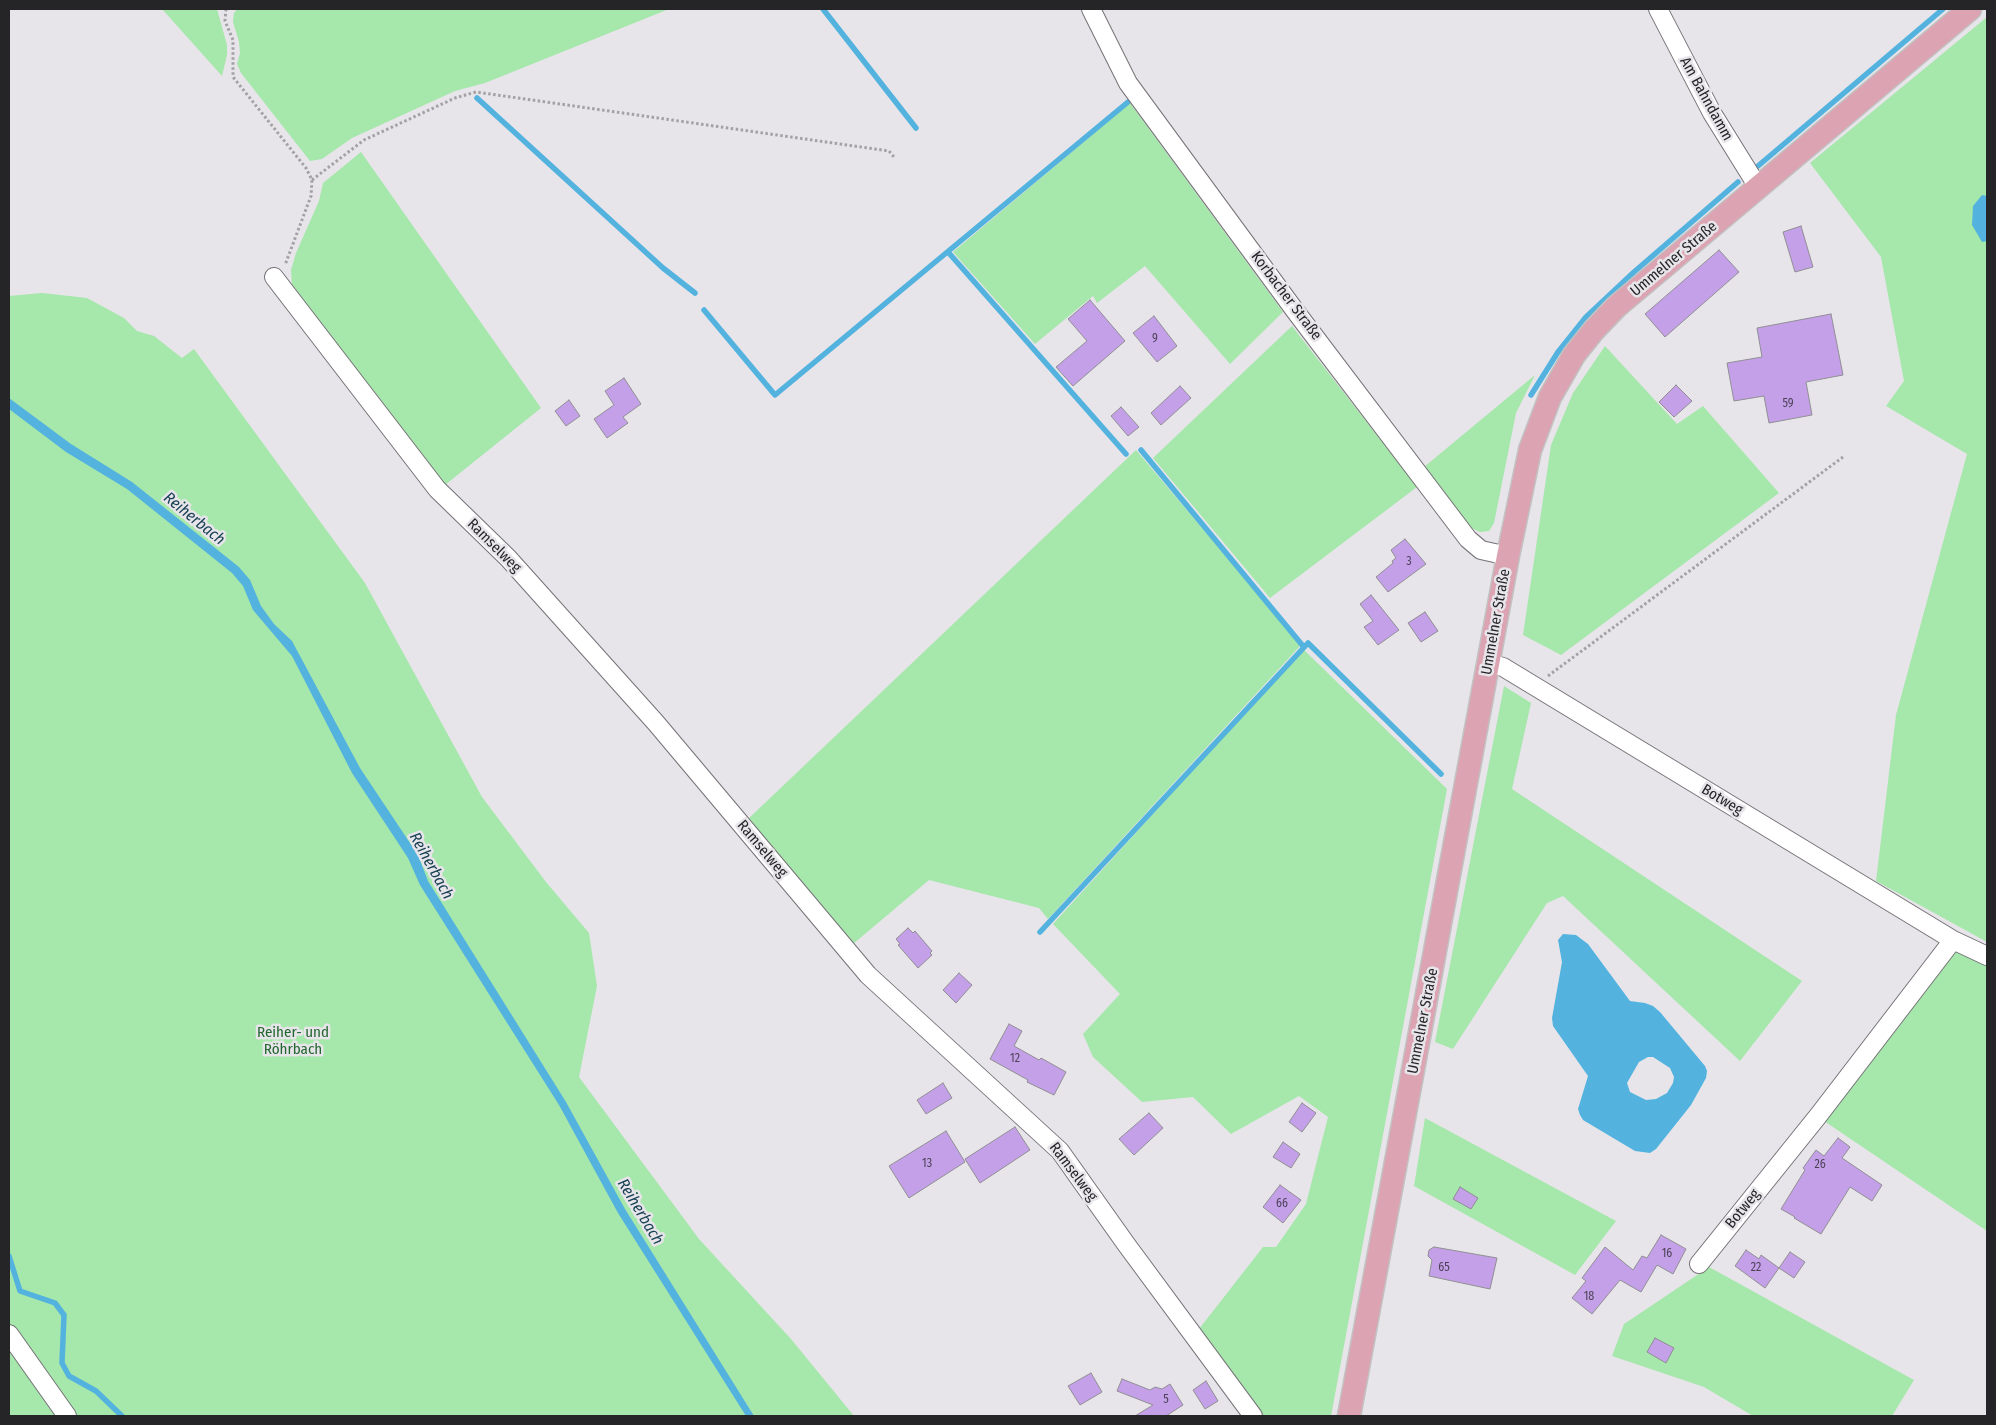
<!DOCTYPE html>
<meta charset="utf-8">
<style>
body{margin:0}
#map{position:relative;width:1996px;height:1425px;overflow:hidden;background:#e7e5ea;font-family:"Fira Sans Condensed",sans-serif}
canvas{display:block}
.frame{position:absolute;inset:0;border:10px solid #252426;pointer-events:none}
</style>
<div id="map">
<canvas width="1996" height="1425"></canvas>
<div class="frame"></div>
</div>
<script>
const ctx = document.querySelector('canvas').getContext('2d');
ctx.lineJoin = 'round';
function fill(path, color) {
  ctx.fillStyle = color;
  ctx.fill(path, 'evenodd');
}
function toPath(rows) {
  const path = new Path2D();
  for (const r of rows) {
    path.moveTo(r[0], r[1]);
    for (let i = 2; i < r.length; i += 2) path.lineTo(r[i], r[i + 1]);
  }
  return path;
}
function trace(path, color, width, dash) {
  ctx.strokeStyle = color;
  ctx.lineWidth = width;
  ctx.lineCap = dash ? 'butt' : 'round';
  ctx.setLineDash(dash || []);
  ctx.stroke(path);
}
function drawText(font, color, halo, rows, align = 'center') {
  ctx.font = font + ' "Fira Sans Condensed",sans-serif';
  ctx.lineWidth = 5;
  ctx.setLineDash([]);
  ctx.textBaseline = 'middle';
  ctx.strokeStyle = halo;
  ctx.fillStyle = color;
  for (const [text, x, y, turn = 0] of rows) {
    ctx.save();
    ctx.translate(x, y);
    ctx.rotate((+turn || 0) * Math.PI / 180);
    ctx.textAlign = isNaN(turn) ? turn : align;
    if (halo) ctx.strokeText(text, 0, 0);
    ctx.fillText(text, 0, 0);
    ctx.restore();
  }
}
fill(toPath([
 [162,9,217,9,227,45,227,55,222,76],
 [237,9,669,9,485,83,455,91,352,138,322,159,310,161,241,73,237,64,240,53,239,42,233,22,234,13],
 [1987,17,1987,942,1876,881,1896,715,1967,454,1886,406,1904,381,1881,257,1810,163],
 [1130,103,1283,312,1230,364,1145,266,1097,303,1093,296,1035,344,953,252],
 [361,152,541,408,445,485,292,286,291,270,296,253,319,201,323,183],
 [42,293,87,298,124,318,137,331,154,336,182,358,194,349,365,583,482,797,546,882,589,933,597,986,579,1077,699,1239,791,1339,854,1416,9,1416,9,296],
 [1292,326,1417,487,1270,598,1153,458],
 [1605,346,1677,424,1703,406,1779,493,1561,655,1523,635,1551,445,1573,393],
 [1535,375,1516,413,1494,523,1489,531,1480,532,1469,527,1424,467],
 [1136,450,1301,645,1048,919,1039,908,929,880,853,944,747,820],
 [1303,649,1447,789,1331,1416,1262,1416,1199,1329,1263,1247,1276,1247,1306,1204,1328,1117,1299,1096,1231,1134,1193,1097,1142,1102,1093,1057,1083,1034,1120,994,1053,924],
 [1504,686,1531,703,1512,789,1802,981,1740,1061,1563,896,1547,903,1453,1049,1435,1042],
 [1954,949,1987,962,1987,1231,1824,1121],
 [1425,1118,1616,1221,1575,1275,1414,1186],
 [1709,1267,1914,1380,1892,1416,1753,1416,1704,1387,1612,1356,1624,1324]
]), '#a6e7ab');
fill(toPath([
 [1982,195,1987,196,1987,241,1982,242,1972,225,1973,206],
 [9,398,71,444,132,482,239,567,250,580,261,606,274,624,292,641,360,768,418,855,428,881,566,1102,625,1209,754,1416,746,1416,618,1213,559,1105,420,885,408,858,352,773,292,656,253,610,243,586,232,573,127,489,66,452,9,409],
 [1563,934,1576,935,1588,944,1630,1001,1645,1003,1653,1006,1660,1012,1705,1066,1707,1071,1706,1078,1691,1105,1656,1149,1650,1153,1635,1151,1583,1120,1580,1115,1578,1109,1588,1076,1553,1026,1552,1018,1562,962,1558,940],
 [1648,1057,1653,1057,1670,1068,1674,1077,1673,1083,1667,1093,1656,1099,1646,1100,1630,1092,1627,1083,1639,1062]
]), '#53b3de');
trace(toPath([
 [823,9,916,128],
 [477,98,663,268,695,293],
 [1758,166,1943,9],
 [948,252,1126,454],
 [704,310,775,395,1128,102],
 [1531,395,1558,352,1586,317,1634,272,1738,182],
 [1141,450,1303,646],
 [1040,932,1308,643,1441,774],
 [9,1256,20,1291,55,1303,64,1315,62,1363,69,1376,96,1391,122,1416]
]), '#53b3de', 5.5);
const building = toPath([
 [1801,226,1813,267,1795,272,1783,232,1801,226],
 [1719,250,1739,272,1665,337,1645,314,1719,250],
 [1090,300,1125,341,1073,386,1056,367,1087,341,1068,319,1090,300],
 [1831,314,1843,375,1806,382,1812,415,1769,423,1764,396,1734,401,1727,363,1762,357,1757,328,1831,314],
 [1154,316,1177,346,1157,362,1133,333,1154,316],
 [624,378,641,404,623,417,628,423,607,438,594,419,614,405,605,391,624,378],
 [1676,385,1692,401,1674,417,1659,402,1676,385],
 [1180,386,1191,398,1161,425,1151,413,1180,386],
 [569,400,580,416,566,426,555,411,569,400],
 [1121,407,1139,427,1128,436,1111,416,1121,407],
 [1405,539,1426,564,1388,592,1376,577,1393,563,1392,561,1396,558,1391,550,1405,539],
 [1371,595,1399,630,1378,645,1364,627,1373,621,1360,604,1371,595],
 [1425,612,1438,631,1421,642,1408,623,1425,612],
 [908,928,913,933,915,931,932,951,930,953,932,955,918,968,898,945,900,944,896,939,908,928],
 [959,973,972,985,956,1003,943,990,959,973],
 [1009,1024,1022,1031,1014,1046,1039,1060,1041,1058,1066,1072,1054,1095,1027,1082,1028,1080,990,1059,1009,1024],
 [943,1083,952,1098,926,1114,917,1100,943,1083],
 [1302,1103,1316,1113,1302,1132,1289,1122,1302,1103],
 [1149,1113,1163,1128,1134,1155,1119,1139,1149,1113],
 [1015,1127,1030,1150,980,1183,965,1159,1015,1127],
 [946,1131,965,1162,909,1198,889,1166,946,1131],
 [1838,1138,1850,1147,1842,1158,1882,1185,1872,1201,1850,1187,1821,1234,1794,1218,1795,1217,1781,1209,1805,1170,1803,1168,1816,1150,1824,1156,1838,1138],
 [1283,1142,1300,1154,1291,1168,1273,1157,1283,1142],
 [1280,1185,1301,1200,1283,1223,1263,1207,1280,1185],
 [1460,1187,1478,1198,1471,1209,1453,1199,1460,1187],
 [1661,1235,1686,1249,1673,1274,1657,1265,1641,1292,1620,1280,1592,1314,1572,1298,1586,1281,1582,1278,1605,1247,1633,1270,1642,1256,1647,1258,1661,1235],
 [1434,1247,1497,1258,1490,1289,1429,1276,1432,1260,1428,1256,1429,1250,1434,1247],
 [1746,1250,1759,1259,1761,1255,1779,1268,1765,1288,1735,1266,1746,1250],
 [1790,1252,1805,1262,1794,1278,1779,1268,1790,1252],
 [1655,1338,1674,1348,1666,1363,1647,1352,1655,1338],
 [1091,1373,1102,1392,1080,1405,1068,1386,1091,1373],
 [1122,1379,1150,1390,1155,1387,1162,1389,1170,1384,1183,1405,1166,1416,1135,1416,1153,1405,1117,1391,1122,1379],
 [1206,1381,1218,1401,1205,1409,1193,1390,1206,1381]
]);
fill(building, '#c4a0e9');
trace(building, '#908e93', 1);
const minor = toPath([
 [1091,9,1128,83,1296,312,1468,539,1481,550,1508,556],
 [1658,9,1712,113,1758,187],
 [274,277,437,489,508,558,656,723,868,975,1060,1151,1126,1244,1253,1416],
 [1489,663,1503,667,1953,940,1987,956],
 [1699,1264,1818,1116,1953,940],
 [9,1334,67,1416]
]);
const major = toPath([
 [1349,1416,1508,556,1530,450,1550,397,1574,355,1594,330,1616,307,1970,9]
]);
trace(minor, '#757277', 20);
trace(major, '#c2c2c2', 25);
trace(toPath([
 [226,9,225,21,233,40,233,77,306,168,312,180,311,196,285,265],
 [312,180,364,140,455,98,476,92,889,151,894,157],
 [1548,676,1843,457]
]), '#a3a1a5', 3, [2.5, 2.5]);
trace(minor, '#fff', 18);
trace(major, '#dca4b2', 22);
drawText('12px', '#4d4357', null, [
 ["9",1155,339],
 ["59",1788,404],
 ["3",1409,562],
 ["12",1015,1059],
 ["13",927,1164],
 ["26",1820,1165],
 ["66",1282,1204],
 ["16",1667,1254],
 ["65",1444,1268],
 ["22",1756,1268],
 ["18",1589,1297],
 ["5",1166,1400]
]);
drawText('15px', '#252426', '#e7e5ea', [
 ["Am Bahndamm",1706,99,61],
 ["Ummelner Straße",1674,259,-40],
 ["Korbacher Straße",1286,296,53],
 ["Ramselweg",494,546,45],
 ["Ummelner Straße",1496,622,-80],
 ["Botweg",1722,800,31],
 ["Ramselweg",762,849,50],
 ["Ummelner Straße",1423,1021,-79],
 ["Ramselweg",1073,1172,53],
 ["Botweg",1743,1209,-51]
]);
drawText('15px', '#22672f', '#e7e5ea', [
 ["Reiher- und",293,1033],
 ["Röhrbach",293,1050]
]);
drawText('italic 16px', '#184154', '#e7e5ea', [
 ["Reiherbach",194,519,39],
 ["Reiherbach",431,866,61],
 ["Reiherbach",640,1212,59]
]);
</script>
